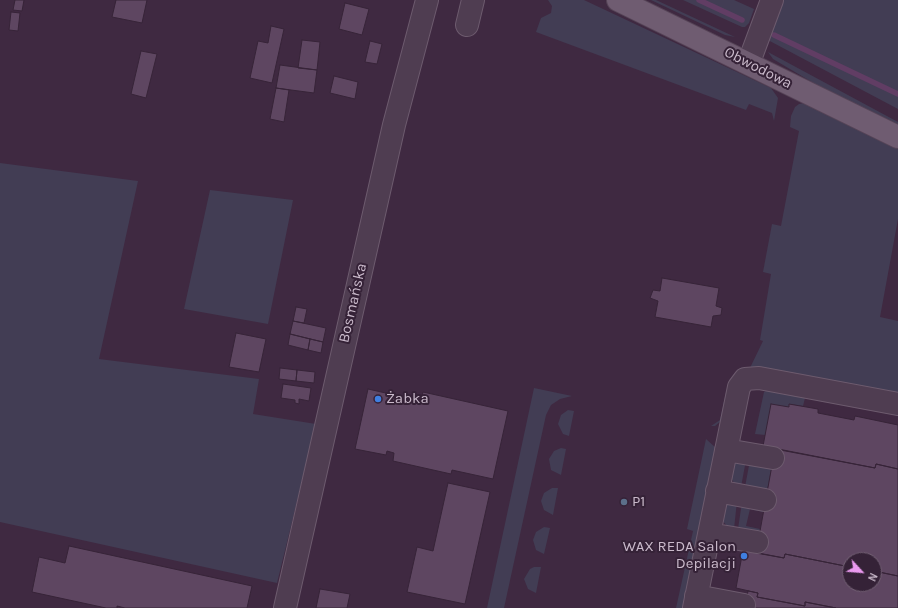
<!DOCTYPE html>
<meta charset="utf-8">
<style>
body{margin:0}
#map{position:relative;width:898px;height:608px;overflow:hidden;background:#3f2941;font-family:Karla,sans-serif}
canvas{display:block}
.north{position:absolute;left:842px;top:552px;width:40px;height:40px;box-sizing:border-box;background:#352237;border:1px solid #715f72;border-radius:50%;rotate:116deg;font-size:11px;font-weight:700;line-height:16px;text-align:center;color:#cabacb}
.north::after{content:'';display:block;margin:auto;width:14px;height:18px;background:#eb9af0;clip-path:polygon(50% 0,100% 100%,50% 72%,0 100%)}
</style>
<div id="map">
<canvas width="898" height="608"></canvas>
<div class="north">N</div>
</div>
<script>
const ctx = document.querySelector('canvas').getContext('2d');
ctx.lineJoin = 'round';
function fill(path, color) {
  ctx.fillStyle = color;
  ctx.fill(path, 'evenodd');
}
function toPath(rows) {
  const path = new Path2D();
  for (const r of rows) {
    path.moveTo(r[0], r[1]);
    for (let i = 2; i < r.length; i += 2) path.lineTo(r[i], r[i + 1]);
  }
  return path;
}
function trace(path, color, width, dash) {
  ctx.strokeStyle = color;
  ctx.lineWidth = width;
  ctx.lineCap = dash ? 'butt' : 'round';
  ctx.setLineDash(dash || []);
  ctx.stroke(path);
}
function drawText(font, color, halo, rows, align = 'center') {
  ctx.font = font + ' Karla,sans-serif';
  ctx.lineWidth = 4;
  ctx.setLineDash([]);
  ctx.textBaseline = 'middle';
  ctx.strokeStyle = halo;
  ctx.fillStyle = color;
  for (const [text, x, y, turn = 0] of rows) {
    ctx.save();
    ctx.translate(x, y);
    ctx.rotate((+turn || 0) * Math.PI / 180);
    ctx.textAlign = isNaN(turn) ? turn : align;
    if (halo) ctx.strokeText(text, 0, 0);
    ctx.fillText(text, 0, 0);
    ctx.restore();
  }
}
fill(toPath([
 [548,0,584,0,771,88,778,98,774,121,772,113,749,104,746,110,536,32,541,18,551,13,552,6],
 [651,0,656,0,735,37,725,35],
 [683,0,734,0,754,9,749,23,745,27,742,27],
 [781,0,898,0,898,109,766,39],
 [768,52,898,122,898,126,822,88,773,59],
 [804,103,898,148,898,219,880,317,898,321,898,397,756,370,722,420,715,426,711,426,720,420,726,392,731,383,749,370,763,341,760,340,771,274,763,272,772,224,781,226,799,131,790,127,791,116,795,107,799,104],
 [0,163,138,181,99,359,259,379,253,414,316,424,277,583,0,522],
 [210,190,293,200,268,324,184,309],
 [534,388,572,396,560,399,551,405,546,415,504,608,487,608],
 [768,390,805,398,803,406,790,404,789,407,765,435,755,434,764,392],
 [568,410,574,411,569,436,563,434,558,424,561,415],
 [706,439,716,448,688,608,676,608,693,531,687,529],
 [561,448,566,449,561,475,551,470,549,459,554,451],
 [742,459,746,460,741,487,735,484,730,477,734,464],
 [750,460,772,465,767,491,745,487],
 [552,488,558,488,553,515,544,510,541,501,544,493],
 [737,501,734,529,727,526,722,520,725,506,729,502],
 [742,502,764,506,763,512,750,509,746,526,760,529,759,534,738,529],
 [544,527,550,528,544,554,536,550,533,540,536,532],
 [534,567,541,567,536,593,528,589,524,579,530,569]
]), '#423d54');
trace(toPath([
 [699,0,742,20],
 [774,35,898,94]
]), '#613d64', 5.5);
const building = toPath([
 [15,0,24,0,22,11,13,10,15,0],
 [116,0,147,0,142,23,112,17,116,0],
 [345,3,369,9,362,35,339,29,345,3],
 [11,12,20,13,18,31,9,30,11,12],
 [271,26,284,29,272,83,250,78,258,41,268,43,271,26],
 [302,40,320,42,317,70,298,68,302,40],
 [370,41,382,44,377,64,365,62,370,41],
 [141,51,157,54,146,98,131,94,141,51],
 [280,65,317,70,314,93,276,88,280,65],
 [334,76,358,82,355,99,330,93,334,76],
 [276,88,289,90,284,122,270,119,276,88],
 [662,278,719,288,716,306,722,308,721,315,713,316,711,327,655,317,658,301,650,298,653,290,660,291,662,278],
 [296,307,307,309,304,323,293,321,296,307],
 [293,321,326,328,323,342,290,334,293,321],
 [236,333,266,339,259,372,229,367,236,333],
 [290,334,310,339,308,350,288,345,290,334],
 [310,339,323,342,321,353,308,350,310,339],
 [280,368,297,370,296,381,279,379,280,368],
 [297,370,315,372,314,383,296,381,297,370],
 [283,384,311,388,309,401,299,399,299,404,295,403,295,400,281,398,283,384],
 [368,389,421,401,423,392,508,411,493,479,452,470,451,474,393,461,394,453,387,451,386,455,355,449,368,389],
 [771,404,789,407,789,404,818,409,818,413,854,420,855,416,898,425,898,469,876,464,875,468,763,446,771,404],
 [775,449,875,468,876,464,898,469,898,576,874,571,874,560,850,560,850,567,785,554,784,558,756,553,775,449],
 [448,483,490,492,465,604,407,592,417,547,433,551,448,483],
 [69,546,252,586,247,608,125,608,117,606,117,608,106,608,32,592,39,557,65,563,69,546],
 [743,550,784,558,785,554,850,567,850,584,874,584,874,571,898,576,898,608,836,608,805,602,805,606,757,597,758,593,736,588,743,550],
 [320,589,350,594,347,608,316,608,320,589],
 [748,591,758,593,757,597,805,606,805,602,836,608,745,608,748,591]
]);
fill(building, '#5e4661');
trace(building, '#372438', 1);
const minor = toPath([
 [467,25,473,0],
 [749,62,772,0],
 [726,450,773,458],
 [717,491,765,500],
 [709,534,757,542],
 [696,596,744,605],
 [285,608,394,125,427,0],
 [694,608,739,387,745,379,759,378,898,404]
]);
const major = toPath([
 [618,0,898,137]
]);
trace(minor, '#6d5b6e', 24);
trace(major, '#564457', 24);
trace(minor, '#4f3d51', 22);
trace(major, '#6f5c71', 22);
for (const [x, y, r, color] of [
 [378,399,4,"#3f7fe0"],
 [624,502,4,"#5c6f8a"],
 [744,556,4,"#3f7fe0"]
]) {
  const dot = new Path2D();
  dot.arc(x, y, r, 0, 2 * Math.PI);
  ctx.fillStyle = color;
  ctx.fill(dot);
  trace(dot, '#352237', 1.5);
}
drawText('15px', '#cabacb', '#352237', [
 ["Obwodowa",758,68,27],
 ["Bosmańska",353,303,-77]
]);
drawText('15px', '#cabacb', '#352237', [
 ["Żabka",386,399],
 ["P1",632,502],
 ["WAX REDA Salon",736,547,"right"],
 ["Depilacji",736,564,"right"]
], 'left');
</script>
